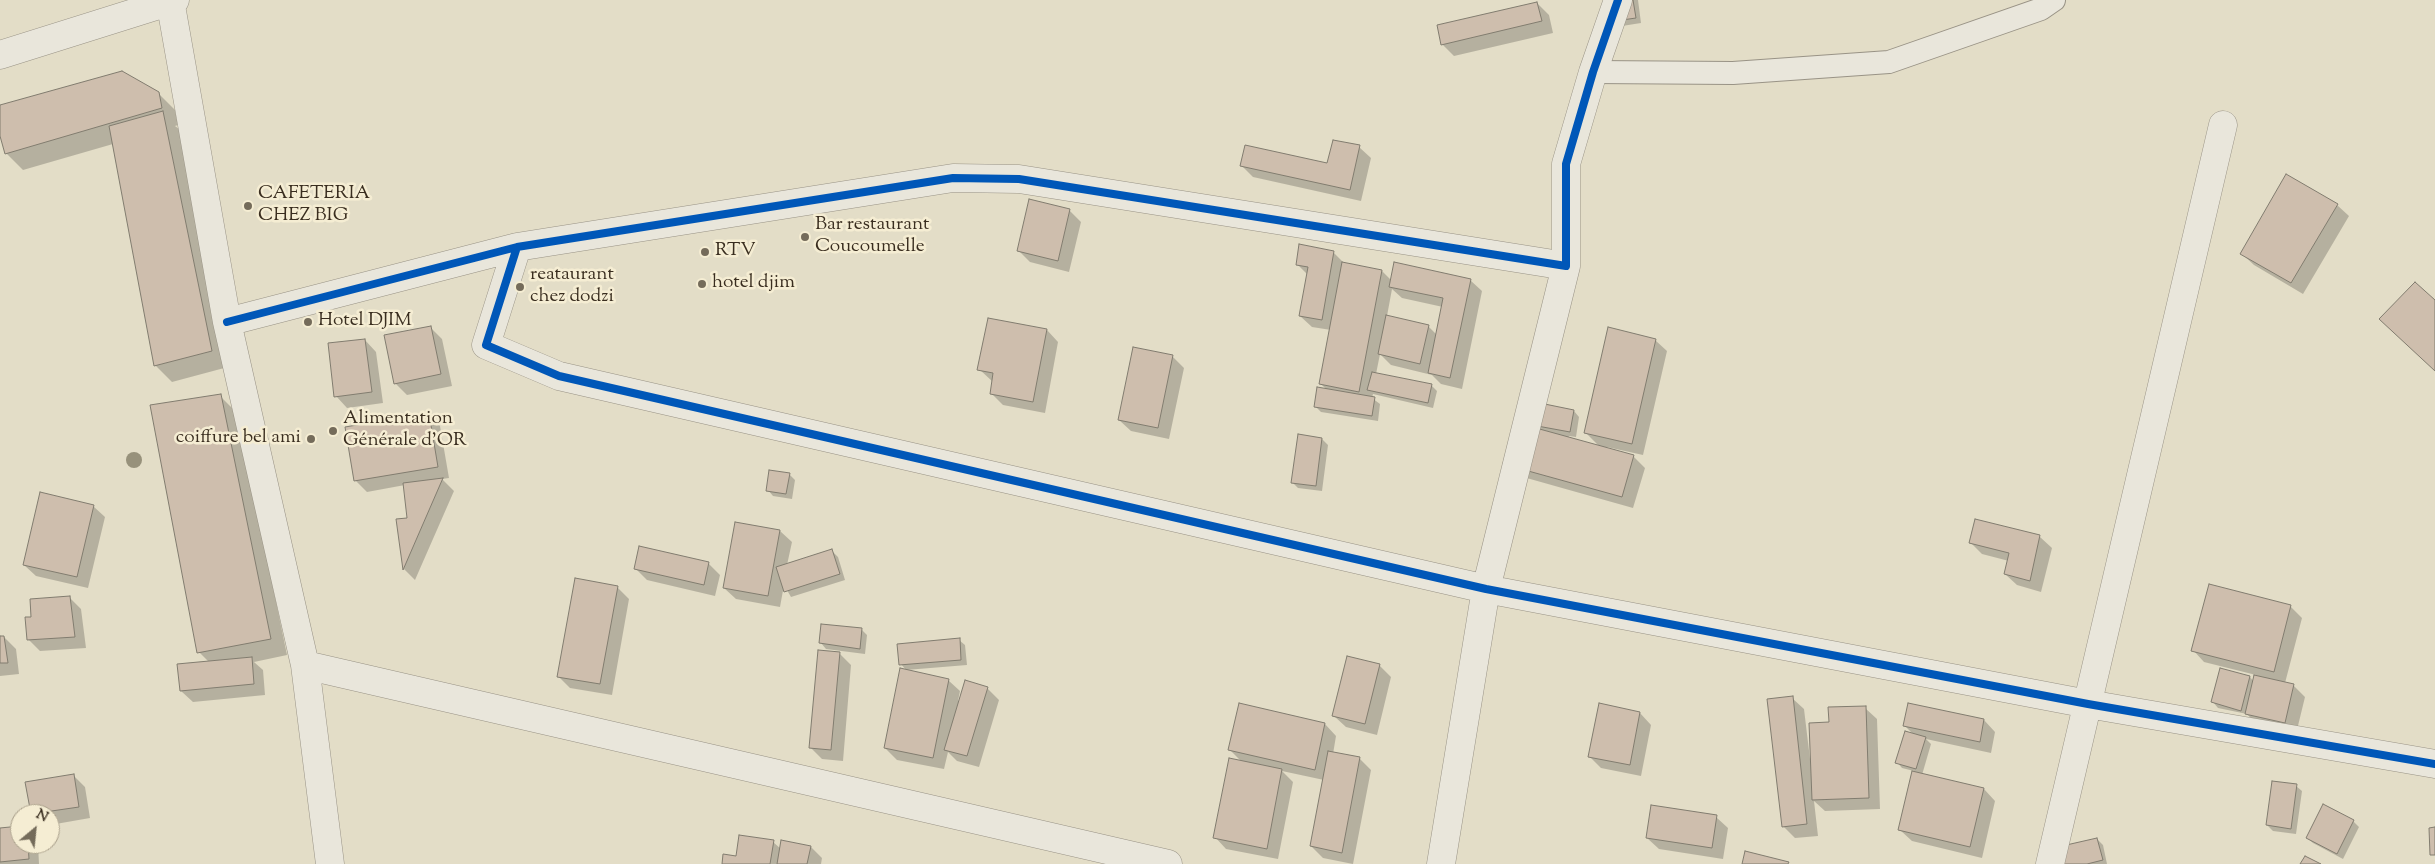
<!DOCTYPE html>
<meta charset="utf-8">
<style>
body{margin:0}
#map{position:relative;width:2435px;height:864px;overflow:hidden;background:#e3ddc7;font-family:"Sorts Mill Goudy",serif}
canvas{display:block}
.north{position:absolute;left:10px;top:804px;width:50px;height:50px;box-sizing:border-box;background:#f5edd3;border:1px solid #aaa08b;border-radius:50%;rotate:28deg;font-size:14px;font-weight:700;line-height:20px;text-align:center;color:#392d1f}
.north::after{content:'';display:block;margin:auto;width:18px;height:22px;background:#746b5a;clip-path:polygon(50% 0,100% 100%,50% 72%,0 100%)}
</style>
<div id="map">
<canvas width="2435" height="864"></canvas>
<div class="north">N</div>
</div>
<script>
const ctx = document.querySelector('canvas').getContext('2d');
ctx.lineJoin = 'round';
function fill(path, color) {
  ctx.fillStyle = color;
  ctx.fill(path, 'evenodd');
}
function toPath(rows) {
  const path = new Path2D();
  for (const r of rows) {
    path.moveTo(r[0], r[1]);
    for (let i = 2; i < r.length; i += 2) path.lineTo(r[i], r[i + 1]);
  }
  return path;
}
function trace(path, color, width, dash) {
  ctx.strokeStyle = color;
  ctx.lineWidth = width;
  ctx.lineCap = dash ? 'butt' : 'round';
  ctx.setLineDash(dash || []);
  ctx.stroke(path);
}
function drawText(font, color, halo, rows, align = 'center') {
  ctx.font = font + ' "Sorts Mill Goudy",serif';
  ctx.lineWidth = 5;
  ctx.setLineDash([]);
  ctx.textBaseline = 'middle';
  ctx.strokeStyle = halo;
  ctx.fillStyle = color;
  for (const [text, x, y, turn = 0] of rows) {
    ctx.save();
    ctx.translate(x, y);
    ctx.rotate((+turn || 0) * Math.PI / 180);
    ctx.textAlign = isNaN(turn) ? turn : align;
    if (halo) ctx.strokeText(text, 0, 0);
    ctx.fillText(text, 0, 0);
    ctx.restore();
  }
}
fill(toPath([
 [1613,0,1638,0,1641,23,1622,26],
 [1537,3,1549,15,1553,33,1454,56,1443,45,1438,26],
 [158,93,175,110,178,125,175,126,179,129,228,367,172,382,155,365,113,144,23,170,6,153,0,132,0,106],
 [1359,147,1371,158,1361,201,1253,177,1242,166,1328,164],
 [2337,205,2349,216,2303,294,2254,265,2242,254],
 [1069,210,1081,222,1069,272,1030,262,1018,250],
 [1333,252,1345,264,1382,271,1391,280,1470,280,1482,291,1462,389,1441,384,1432,375,1391,365,1380,354,1376,374,1431,385,1437,391,1433,408,1373,394,1372,398,1380,404,1378,421,1321,412,1315,406,1327,390,1321,384,1331,330,1312,327,1300,316,1308,275,1297,264],
 [1392,289,1402,298,1443,307,1437,335,1428,326,1387,316],
 [430,327,442,339,452,386,407,395,395,383],
 [1047,330,1058,342,1045,413,1003,405,991,393,993,382,979,369],
 [365,340,376,352,383,403,347,408,336,396],
 [1655,340,1667,351,1643,455,1607,447,1607,449,1633,456,1645,468,1633,508,1516,475,1515,423,1574,411,1579,417,1576,437,1569,436,1568,438,1600,447,1586,433],
 [1172,356,1184,368,1169,439,1131,431,1119,420],
 [220,396,237,413,287,655,254,662,263,670,265,695,193,702,181,691,209,662,199,652],
 [428,414,440,426,449,478,442,479,454,491,415,580,404,569,398,520,408,519,405,485,367,492,355,480],
 [1322,439,1328,445,1322,491,1298,488,1292,482],
 [789,474,795,480,792,499,773,496,768,490],
 [93,506,105,517,88,588,36,576,24,565],
 [1976,520,2040,537,2052,548,2041,592,2017,585,2005,574,2009,561,1982,554,1971,543],
 [736,523,780,531,792,542,787,565,832,551,838,557,845,580,791,597,784,585,780,607,736,599,724,588],
 [709,564,720,575,715,596,647,580,635,568],
 [617,587,629,599,612,695,570,688,558,676],
 [70,598,81,609,86,648,40,651,28,639,33,618],
 [2290,606,2302,618,2285,683,2293,685,2305,697,2296,734,2258,726,2247,714,2218,708,2213,702,2250,677,2254,682,2256,675,2204,662,2193,650],
 [862,630,867,635,865,654,826,649,821,643],
 [0,637,4,637,16,649,19,674,0,676],
 [959,640,965,645,967,665,906,670,901,664],
 [839,653,851,665,843,761,822,759,810,747],
 [1379,665,1391,677,1377,735,1346,727,1334,716],
 [948,680,960,691,958,701,987,688,999,700,979,767,957,761,948,752,944,769,897,760,885,748],
 [1792,698,1804,709,1810,759,1830,723,1865,708,1877,719,1880,809,1825,811,1814,801,1818,836,1795,838,1783,826],
 [1640,713,1651,725,1641,776,1601,768,1590,757],
 [1984,720,1995,732,1991,753,1926,739,1931,744,1922,775,1984,789,1995,801,1982,858,1912,841,1900,830,1914,771,1902,768,1897,762,1914,735,1904,725],
 [1325,724,1336,736,1333,754,1360,759,1371,770,1353,864,1323,858,1311,846,1324,780,1282,771,1293,782,1278,859,1226,849,1215,837,1242,762,1230,750],
 [73,775,85,787,90,818,50,825,50,814,32,814,26,783],
 [2296,786,2302,791,2296,834,2273,831,2267,825],
 [2323,806,2353,821,2359,827,2343,859,2313,843,2307,838],
 [1716,817,1728,828,1723,859,1659,849,1647,838],
 [20,828,20,844,38,844,39,864,0,864,0,829],
 [2097,839,2103,845,2107,864,2044,864],
 [773,842,781,849,811,847,822,858,821,864,723,864]
]), '#0003');
const building = toPath([
 [1612,0,1633,0,1636,18,1615,21,1612,0],
 [1537,2,1542,21,1441,45,1437,25,1537,2],
 [122,71,159,92,162,108,5,154,0,136,0,105,122,71],
 [163,111,212,351,154,366,109,126,163,111],
 [1333,140,1360,145,1350,190,1240,166,1245,145,1327,163,1333,140],
 [2286,174,2338,204,2291,283,2240,254,2286,174],
 [1029,199,1070,209,1058,261,1017,251,1029,199],
 [1299,244,1334,251,1322,320,1299,316,1308,267,1296,265,1299,244],
 [1342,262,1382,270,1359,392,1319,384,1342,262],
 [1394,262,1471,279,1450,378,1428,373,1443,298,1389,287,1394,262],
 [2415,282,2435,300,2435,371,2379,319,2415,282],
 [1386,315,1429,325,1420,364,1378,354,1386,315],
 [988,318,1047,329,1033,402,990,394,993,373,977,370,988,318],
 [431,326,441,374,394,384,384,335,431,326],
 [1608,327,1656,339,1632,444,1584,433,1608,327],
 [365,339,372,392,334,397,328,343,365,339],
 [1133,347,1173,355,1158,428,1118,420,1133,347],
 [1372,372,1432,384,1428,403,1367,390,1372,372],
 [1317,387,1375,397,1372,416,1314,407,1317,387],
 [221,394,271,639,197,653,150,405,221,394],
 [1525,400,1574,410,1570,432,1521,423,1525,400],
 [429,413,438,467,354,481,345,427,429,413],
 [1514,422,1634,455,1622,497,1503,464,1514,422],
 [1298,434,1322,438,1316,486,1291,483,1298,434],
 [769,470,790,473,786,494,766,491,769,470],
 [443,478,403,570,396,519,407,518,403,483,443,478],
 [40,492,94,505,77,577,23,565,40,492],
 [1975,519,2040,535,2030,581,2004,574,2009,553,1969,543,1975,519],
 [735,522,780,530,768,596,723,588,735,522],
 [639,546,709,562,704,585,634,569,639,546],
 [832,549,840,574,784,592,776,567,832,549],
 [575,578,618,586,600,684,557,677,575,578],
 [2209,584,2291,605,2274,672,2191,651,2209,584],
 [70,596,75,637,27,640,25,617,31,617,30,599,70,596],
 [821,624,862,628,860,649,819,643,821,624],
 [0,636,4,636,8,663,0,663,0,636],
 [960,638,961,660,899,665,897,644,960,638],
 [818,650,840,652,831,750,809,748,818,650],
 [1347,656,1380,664,1365,724,1332,716,1347,656],
 [252,657,254,684,180,691,177,664,252,657],
 [900,668,949,679,933,758,884,748,900,668],
 [2220,668,2250,676,2241,711,2211,702,2220,668],
 [2254,675,2294,684,2285,723,2245,714,2254,675],
 [965,680,988,687,967,756,944,750,965,680],
 [1793,696,1807,824,1782,827,1767,699,1793,696],
 [1239,703,1325,723,1315,770,1228,750,1239,703],
 [1599,703,1640,712,1630,765,1588,757,1599,703],
 [1908,703,1984,719,1980,742,1903,726,1908,703],
 [1866,706,1869,798,1812,800,1809,723,1829,722,1828,707,1866,706],
 [1905,731,1926,737,1916,769,1895,763,1905,731],
 [1328,751,1360,757,1342,853,1310,846,1328,751],
 [1229,758,1282,769,1267,849,1213,838,1229,758],
 [1912,771,1984,788,1970,847,1898,830,1912,771],
 [74,774,79,807,31,814,25,782,74,774],
 [2272,781,2297,784,2291,829,2266,825,2272,781],
 [2323,804,2354,820,2337,854,2306,838,2323,804],
 [1651,805,1717,815,1712,848,1646,838,1651,805],
 [20,826,20,844,28,844,29,859,0,862,0,828,20,826],
 [2435,827,2435,855,2430,855,2429,828,2435,827],
 [739,835,774,840,770,864,722,864,723,854,736,856,739,835],
 [2097,838,2103,860,2087,864,2043,864,2040,851,2097,838],
 [781,840,811,846,807,864,777,864,781,840],
 [1745,851,1789,862,1788,864,1742,864,1745,851],
 [2305,856,2321,864,2300,864,2305,856]
]);
fill(building, '#cebead');
trace(building, '#817c6f', 1);
const service = toPath([
 [1593,72,1733,73,1889,62,2041,9,2054,0]
]);
const minor = toPath([
 [170,0,227,322,305,665,330,864],
 [0,55,175,0],
 [517,247,486,345,559,376,1486,589,2088,704,2435,764],
 [227,322,517,247,953,178,1019,179,1566,266,1566,164,1593,72,1618,0],
 [305,665,1168,864],
 [1441,864,1486,589,1566,266],
 [2050,864,2223,125]
]);
trace(service, '#999386', 24);
trace(minor, '#999386', 29);
trace(service, '#e9e6db', 22);
trace(minor, '#e9e6db', 28);
trace(toPath([
 [517,247,486,345,559,376,1486,589,2088,704,2435,764],
 [227,322,517,247,953,178,1019,179,1566,266,1566,164,1593,72,1618,0]
]), '#0057b8', 8);
ctx.fillStyle = '#97917b';
for (const [x, y] of [
 [134,460]
]) {
  ctx.beginPath();
  ctx.arc(x, y, 8, 0, 2 * Math.PI);
  ctx.fill();
}
for (const [x, y, r, color] of [
 [248,206,5,"#746b5a"],
 [805,237,5,"#746b5a"],
 [705,252,5,"#746b5a"],
 [702,284,5,"#746b5a"],
 [520,287,5,"#746b5a"],
 [308,322,5,"#746b5a"],
 [333,431,5,"#746b5a"],
 [311,439,5,"#746b5a"]
]) {
  const dot = new Path2D();
  dot.arc(x, y, r, 0, 2 * Math.PI);
  ctx.fillStyle = color;
  ctx.fill(dot);
  trace(dot, '#f5edd3', 2);
}
drawText('19px', '#392d1f', '#f5edd3', [
 ["CAFETERIA",258,195],
 ["CHEZ BIG",258,217],
 ["Bar restaurant",815,226],
 ["Coucoumelle",815,248],
 ["RTV",715,252],
 ["reataurant",530,276],
 ["chez dodzi",530,298],
 ["hotel djim",712,284],
 ["Hotel DJIM",318,322],
 ["Alimentation",343,420],
 ["Générale d'OR",343,442],
 ["coiffure bel ami",301,439,"right"]
], 'left');
</script>
